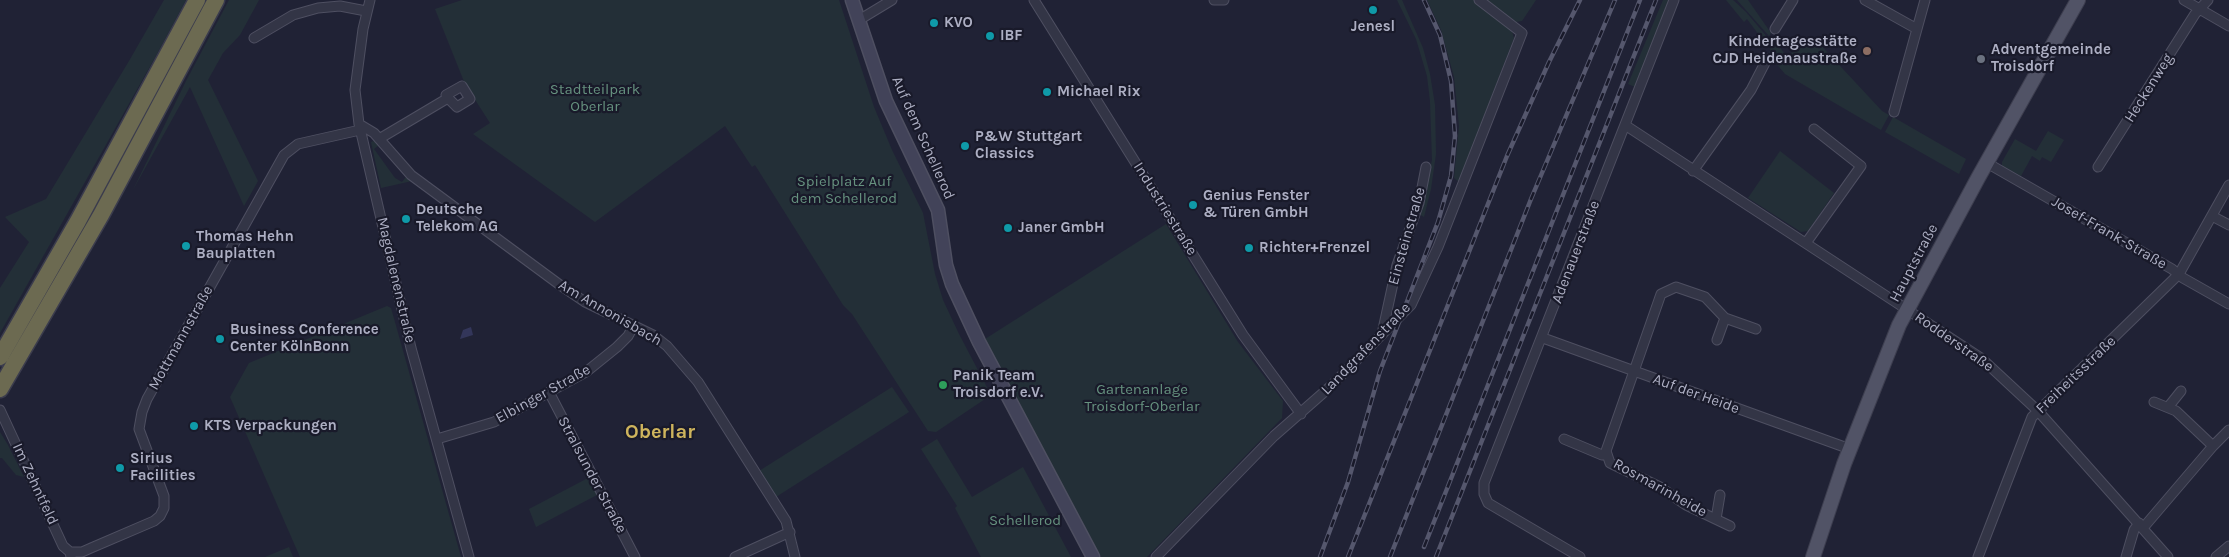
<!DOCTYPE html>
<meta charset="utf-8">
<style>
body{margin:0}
canvas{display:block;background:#202235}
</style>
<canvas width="2229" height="557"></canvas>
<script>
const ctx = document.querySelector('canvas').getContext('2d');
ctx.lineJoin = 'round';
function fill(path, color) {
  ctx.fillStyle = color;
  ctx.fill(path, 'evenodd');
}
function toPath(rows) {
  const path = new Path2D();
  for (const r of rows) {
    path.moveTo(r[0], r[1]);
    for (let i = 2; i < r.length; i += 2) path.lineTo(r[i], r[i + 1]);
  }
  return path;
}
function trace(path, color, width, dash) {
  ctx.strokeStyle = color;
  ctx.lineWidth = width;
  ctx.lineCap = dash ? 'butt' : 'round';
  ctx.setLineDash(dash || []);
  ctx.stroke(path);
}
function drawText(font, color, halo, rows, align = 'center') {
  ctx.font = font + ' Karla,sans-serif';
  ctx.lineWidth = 4.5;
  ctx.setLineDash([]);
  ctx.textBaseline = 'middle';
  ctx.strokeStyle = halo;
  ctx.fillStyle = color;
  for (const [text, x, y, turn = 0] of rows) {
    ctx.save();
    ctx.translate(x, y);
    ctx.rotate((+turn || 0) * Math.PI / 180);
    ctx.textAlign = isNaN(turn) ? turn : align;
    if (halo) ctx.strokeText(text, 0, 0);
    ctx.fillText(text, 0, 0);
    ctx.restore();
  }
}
fill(toPath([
 [164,0,186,0,157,54,0,333,0,288,29,242,5,217,46,199,129,61],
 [229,0,259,0,240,35,223,53,208,80,258,181,244,206,190,87,133,190,186,81],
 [462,0,839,0,874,107,892,150,923,213,935,274,943,300,959,334,991,395,936,432,928,431,852,314,843,305,755,165,752,167,725,126,595,222,473,134,490,123,465,84,435,9],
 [1397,0,1402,0,1423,48,1430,74,1435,105,1436,154,1431,189,1424,217,1419,214,1432,160,1430,101,1427,76,1416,39],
 [1427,0,1475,0,1511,28,1514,38,1459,182,1454,178,1459,126,1454,77,1441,30],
 [1487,0,1536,0,1522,21,1516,22],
 [1663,0,1669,0,1635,87,1628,84],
 [1726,0,1733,0,1746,12,1768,38,1765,43,1747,19,1744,22],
 [1737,0,1748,0,1771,33,1769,36],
 [1773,37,1786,56,1815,39,1882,111,1889,115,1881,130,1785,74,1769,55],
 [1893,117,1966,159,1959,174,1885,132],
 [2048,131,2064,140,2051,162,2042,157,2040,161,2032,156,2021,176,2002,166,2002,162,2015,139,2036,151],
 [376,140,379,145,374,149,395,178,402,182,406,177,412,181,381,188,371,142],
 [1780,151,1834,193,1808,231,1801,232,1748,198],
 [1166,224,1238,342,1283,401,1282,418,1147,557,1101,557,1031,428,985,339],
 [387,306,391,308,461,557,300,557,230,397,249,363],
 [892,387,909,412,776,497,759,471],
 [0,432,8,445,24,477,16,475,2,458,0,458],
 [937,439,972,497,1023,467,1071,557,981,557,955,508,957,506,921,449],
 [588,478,597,495,536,527,529,509],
 [289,547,293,557,265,557]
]), '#232f37');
fill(toPath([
 [471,327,473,335,460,339,463,330]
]), '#33365a');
const street = toPath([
 [370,0,363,29,355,90,359,124,411,348,469,557],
 [1034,0,1243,335,1301,414],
 [1214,0,1224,0],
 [1865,0,1917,29],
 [2184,0,2229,26],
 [859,20,892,0],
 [1775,29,1793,0],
 [254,38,293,15,318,8,340,6,366,11],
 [1894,112,1925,0],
 [359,124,374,133,411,175,560,285,585,302,653,335,667,346,698,382,786,521,795,557],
 [1625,125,1981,358,2038,411,2168,557],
 [379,139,448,98,446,95,462,86,470,99,457,107,448,98],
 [1987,163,2172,269,2183,278,2229,304],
 [2098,167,2195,14,2208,0],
 [1693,171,1751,90,1767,59],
 [2212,216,2229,225],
 [1806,243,1861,166,1814,129],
 [1382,334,1397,265,1419,203,1426,167],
 [1543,338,1850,449],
 [1717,340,1725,318],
 [549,392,635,557],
 [2169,406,2181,391],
 [0,410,63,546,70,552,71,557],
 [437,439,494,422,586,372,617,347,628,336,634,325],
 [1564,439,1602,455,1607,455],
 [2213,446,2229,430],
 [1716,519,1720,495],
 [1730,526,1686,505,1660,487,1610,463,1606,451,1661,294,1676,287,1705,297,1725,318,1756,329],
 [2143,528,2213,446,2176,411,2154,402],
 [70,552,82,552,91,548,154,521,160,516,164,508,164,496,139,429,142,412,147,399,284,155,298,144,360,130],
 [735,557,790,532],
 [1156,557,1274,436,1331,386,1411,305,1438,247,1522,33,1479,0],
 [1580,557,1488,503,1484,494,1484,483,1674,0],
 [1978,557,2032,417,2179,274,2229,185],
 [2126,557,2134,530,2139,523],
 [2216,557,2229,546]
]);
const secondary = toPath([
 [852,0,886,101,938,210,946,265,952,284,979,342,1093,557]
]);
const primary = toPath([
 [1813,557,1844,464,1899,325,1978,178,2078,0]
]);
const highway = toPath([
 [0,357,78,221,197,0],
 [0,389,101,215,216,0]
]);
trace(street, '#4e4f61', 11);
trace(secondary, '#4e4f61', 15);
trace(primary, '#3d3e4f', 16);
trace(highway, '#3b3c4d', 19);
trace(street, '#333546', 9);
trace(secondary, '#424359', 12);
trace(primary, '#515366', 14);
trace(highway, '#6c6a51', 16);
const rail = toPath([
 [1424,547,1640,0],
 [1320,557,1348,482,1380,371,1438,222,1451,176,1455,136,1451,81,1440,35,1424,0],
 [1348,557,1507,156,1549,62,1580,0],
 [1390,557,1531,199,1615,0],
 [1436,557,1656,0]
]);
trace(rail, '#55576d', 4.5);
trace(rail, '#191a2a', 2.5, [8]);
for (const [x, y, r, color] of [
 [1373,10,5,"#0f9aa8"],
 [934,23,5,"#0f9aa8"],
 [990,36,5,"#0f9aa8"],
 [1867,51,5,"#8d6e63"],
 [1981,59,5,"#6b7280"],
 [1047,92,5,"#0f9aa8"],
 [965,146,5,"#0f9aa8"],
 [1193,205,5,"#0f9aa8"],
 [406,219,5,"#0f9aa8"],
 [1008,228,5,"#0f9aa8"],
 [186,246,5,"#0f9aa8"],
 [1249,248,5,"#0f9aa8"],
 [220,339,5,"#0f9aa8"],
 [943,385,5,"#2e9e5b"],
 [194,426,5,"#0f9aa8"],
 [120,468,5,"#0f9aa8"]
]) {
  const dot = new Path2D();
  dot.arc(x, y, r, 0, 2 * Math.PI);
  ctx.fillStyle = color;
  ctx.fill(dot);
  trace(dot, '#191a2a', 2);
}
drawText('bold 15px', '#adafc3', '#191a2a', [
 ["KVO",944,23],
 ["Jenesl",1373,27,"center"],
 ["IBF",1000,36],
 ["Kindertagesstätte",1857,42,"right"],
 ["CJD Heidenaustraße",1857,59,"right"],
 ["Adventgemeinde",1991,50],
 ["Troisdorf",1991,67],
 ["Michael Rix",1057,92],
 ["P&W Stuttgart",975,137],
 ["Classics",975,154],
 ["Genius Fenster",1203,196],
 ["& Türen GmbH",1203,213],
 ["Deutsche",416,210],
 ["Telekom AG",416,227],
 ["Janer GmbH",1018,228],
 ["Thomas Hehn",196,237],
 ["Bauplatten",196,254],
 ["Richter+Frenzel",1259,248],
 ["Business Conference",230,330],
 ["Center KölnBonn",230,347],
 ["Panik Team",953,376],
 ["Troisdorf e.V.",953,393],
 ["KTS Verpackungen",204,426],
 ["Sirius",130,459],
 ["Facilities",130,476]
], 'left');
drawText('15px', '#adafc3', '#191a2a', [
 ["Heckenweg",2149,88,-58],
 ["Auf dem Schellerod",923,138,66],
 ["Industriestraße",1165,209,58],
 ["Josef-Frank-Straße",2109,233,30],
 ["Einsteinstraße",1407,236,-74],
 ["Adenauerstraße",1576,252,-69],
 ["Hauptstraße",1914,263,-62],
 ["Magdalenenstraße",396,280,77],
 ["Am Annonisbach",610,313,30],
 ["Mottmannstraße",181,338,-61],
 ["Rodderstraße",1954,342,35],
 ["Landgrafenstraße",1366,349,-46],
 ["Freiheitsstraße",2076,375,-44],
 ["Elbinger Straße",543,394,-29],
 ["Auf der Heide",1696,394,20],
 ["Stralsunder Straße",592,475,62],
 ["Im Zehntfeld",35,484,65],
 ["Rosmarinheide",1660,488,29]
]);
drawText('15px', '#66927f', '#191a2a', [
 ["Stadtteilpark",595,90],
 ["Oberlar",595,107],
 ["Spielplatz Auf",844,182],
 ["dem Schellerod",844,199],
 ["Gartenanlage",1142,390],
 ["Troisdorf-Oberlar",1142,407],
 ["Schellerod",1025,521]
]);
drawText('bold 20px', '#ceb45d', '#191a2a', [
 ["Oberlar",660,432]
]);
</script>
